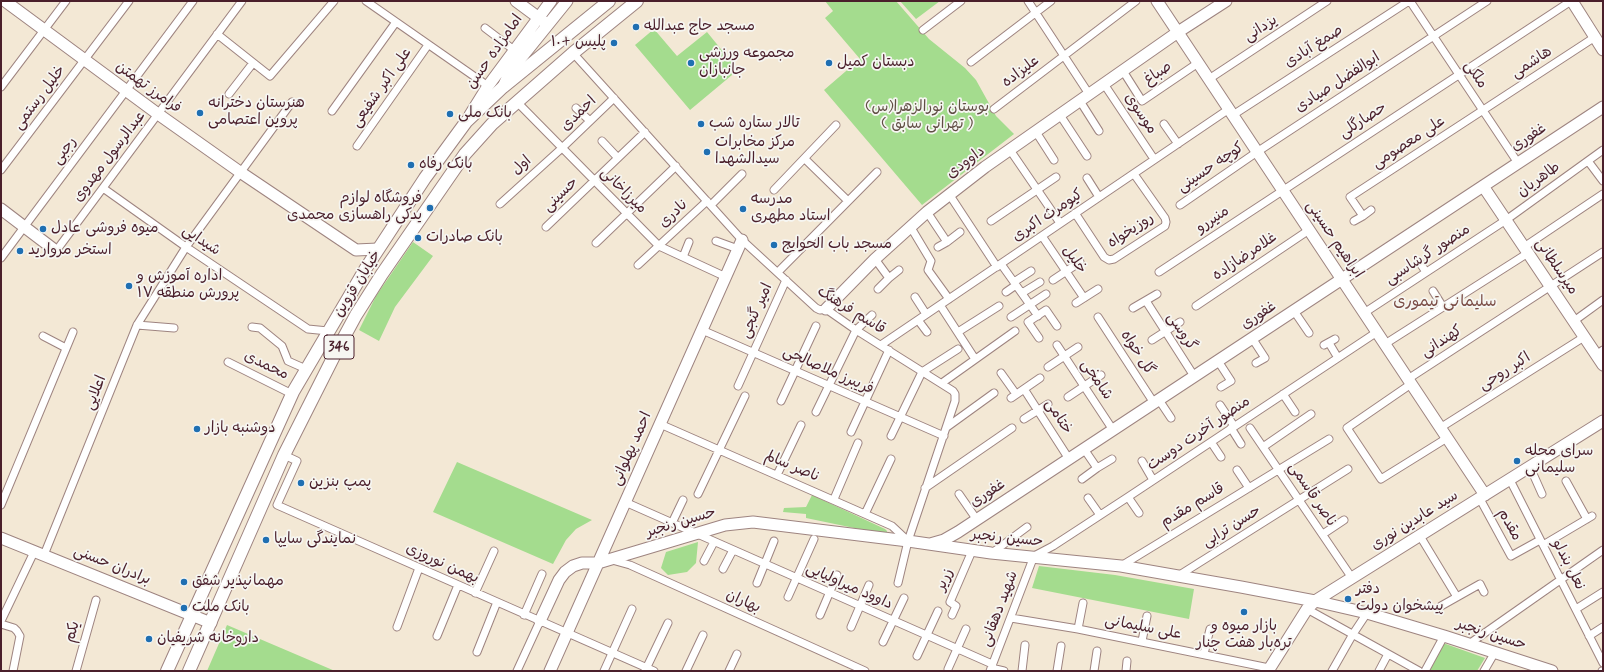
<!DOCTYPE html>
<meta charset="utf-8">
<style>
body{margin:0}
#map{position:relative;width:1604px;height:672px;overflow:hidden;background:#f3e8d5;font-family:Mynerve,sans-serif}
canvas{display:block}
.frame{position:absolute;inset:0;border:2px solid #4a1f2b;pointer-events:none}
</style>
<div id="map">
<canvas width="1604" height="672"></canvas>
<div class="frame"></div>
</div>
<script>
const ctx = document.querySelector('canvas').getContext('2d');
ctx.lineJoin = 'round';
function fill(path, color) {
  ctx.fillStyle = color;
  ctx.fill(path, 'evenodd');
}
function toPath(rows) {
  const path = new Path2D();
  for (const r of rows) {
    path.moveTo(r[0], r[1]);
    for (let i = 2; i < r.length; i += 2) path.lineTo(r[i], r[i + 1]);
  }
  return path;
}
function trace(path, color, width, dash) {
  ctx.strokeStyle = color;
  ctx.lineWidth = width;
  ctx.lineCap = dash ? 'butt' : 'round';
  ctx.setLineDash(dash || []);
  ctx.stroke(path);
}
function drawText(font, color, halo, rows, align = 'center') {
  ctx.font = font + ' Mynerve,"Playpen Sans Arabic",sans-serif';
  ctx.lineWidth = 3.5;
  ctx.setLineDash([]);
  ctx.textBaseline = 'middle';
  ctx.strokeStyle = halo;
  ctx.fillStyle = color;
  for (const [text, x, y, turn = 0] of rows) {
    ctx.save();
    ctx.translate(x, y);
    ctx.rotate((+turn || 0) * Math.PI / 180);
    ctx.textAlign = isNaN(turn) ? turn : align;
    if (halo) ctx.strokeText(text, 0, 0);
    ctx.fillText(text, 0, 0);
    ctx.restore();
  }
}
fill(toPath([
 [825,1,896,1,929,39,965,68,976,80,996,116,1014,134,922,205,824,90,860,59,825,18,833,11],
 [900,1,940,1,916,19],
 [654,29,677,56,707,32,738,70,690,110,635,45],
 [413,242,433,256,395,307,379,341,359,330,376,296],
 [457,462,592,520,576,529,566,540,553,564,433,512],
 [812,495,885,529,887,531,887,533,883,534,806,518,806,514,783,512,784,508,806,507],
 [698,542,696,563,687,572,668,575,661,568,666,552],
 [1039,566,1115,575,1194,589,1189,619,1032,588],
 [227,625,335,671,207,671],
 [1443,643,1485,658,1477,671,1428,671]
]), '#a4dc8e');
const street = toPath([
 [366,1,488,86],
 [1028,1,1089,94],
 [1410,1,1518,163],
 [485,28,514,50],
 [923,30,961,1],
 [217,34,270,76,334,1],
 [573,53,742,240,816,308,820,310,826,309,856,330,953,391,955,394,955,401,908,541,898,583],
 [971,62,1051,1],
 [1123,71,1142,101,1198,63],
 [1209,79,1327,1],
 [1104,84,1154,159],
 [1,87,66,1],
 [229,94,253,63],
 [1080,101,1099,131],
 [517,102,659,246,726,277],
 [576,108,590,121],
 [994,109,1136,1],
 [332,111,396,22],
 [1060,115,1087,156],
 [1233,115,1409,1],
 [1164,124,1178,144],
 [1036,132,1054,160],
 [602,141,618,158],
 [357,146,428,45],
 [1010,150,1060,223],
 [805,159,848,201],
 [1588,161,1603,181],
 [1,170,129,1],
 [1087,178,1099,197],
 [103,188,186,247,308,329,328,331],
 [774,190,836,125],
 [949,194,997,267],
 [500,204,562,148,614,98],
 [711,205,742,174],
 [1180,205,1257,152,1487,1],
 [927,212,947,242,960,232],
 [1075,213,1104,257,1109,260,1114,259,1165,226,1166,222,1165,218,1134,174],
 [1363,216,1371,210],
 [991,221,1056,177],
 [1354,221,1363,216,1350,197,1595,37],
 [910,226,931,261,928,270,949,299],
 [546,227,645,132],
 [1042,236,1084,298],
 [716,241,738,249],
 [596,243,676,166],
 [938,247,947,242],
 [1524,247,1603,194],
 [56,251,242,1],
 [683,257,689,242],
 [1,258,193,1],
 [875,259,889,278,899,270],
 [1420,263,1426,272],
 [1001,264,1038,316],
 [638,265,707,201],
 [778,272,877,172],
 [1159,272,1571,1],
 [1053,280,1080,262],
 [1014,282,1031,271],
 [878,289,889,278],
 [1433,291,1443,307],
 [1006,292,1016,285],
 [1022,293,1040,282],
 [915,297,926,314],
 [1146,301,1194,376],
 [1076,303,1098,289],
 [940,305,975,359],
 [1196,306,1309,230],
 [1133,308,1157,294],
 [1294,311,1309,333],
 [1364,313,1506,220,1603,150],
 [1011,317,1046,294],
 [1098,317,1154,403],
 [918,320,927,332],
 [1574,321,1603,300],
 [137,325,174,328],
 [252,327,260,328,282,346,288,361,306,369],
 [702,330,944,436],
 [958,332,999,306],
 [43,336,66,348],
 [1039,338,1028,322,1046,310,1057,326],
 [1252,338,1265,358,1256,363],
 [1152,340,1180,322],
 [1329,343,1338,358],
 [1385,344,1528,253],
 [881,345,1229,109],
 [1057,345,1113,430],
 [1324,345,1335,339],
 [1596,355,1603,350],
 [1218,361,1231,381,1221,387],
 [228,362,292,394],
 [1048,367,1078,347],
 [1001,373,1016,394],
 [1408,379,1603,252],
 [942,383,1015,331],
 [1411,384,1347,428,1381,479,1447,438],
 [738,386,786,280],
 [1024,389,1069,459],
 [1283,394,1295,412],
 [1068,397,1101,375],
 [1011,398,1040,378],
 [1159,400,1171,418],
 [781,401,816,326],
 [1220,405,1234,426],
 [816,412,856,330,872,315],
 [1024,419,1048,404],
 [660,424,892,526,908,541],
 [947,427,994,393],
 [1231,428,1241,444],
 [1250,428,1352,578],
 [1440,428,1584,337],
 [851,432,889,350],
 [891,436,922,372,958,349],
 [1211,442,1221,457],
 [1263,447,1311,414],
 [1084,449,1097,468,1112,459],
 [284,455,297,461,277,505,654,671],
 [1142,461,1153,480],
 [1530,467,1542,494],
 [1237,470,1249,488],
 [777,475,801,425],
 [1082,479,1097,468],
 [1510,480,1603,663],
 [1566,481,1587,519],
 [925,488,1012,428],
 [698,494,745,396],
 [959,494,977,520],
 [1128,497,1139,513],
 [1088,498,1100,515],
 [834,499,858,443],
 [1480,499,1511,556,1540,540],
 [625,502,992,664],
 [1,505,73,332],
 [865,514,891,459],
 [672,523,683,500],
 [1323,534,1344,520],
 [1420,536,1457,597],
 [1543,545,1592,516],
 [992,553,1027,527],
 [44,555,137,325,186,247,292,102],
 [612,560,630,565,865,671],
 [704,561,714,542],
 [1121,566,1329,439],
 [723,569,733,550],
 [1178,576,1348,469],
 [757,583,774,541],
 [475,593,494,551],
 [788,597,814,539],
 [1441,606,1480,584,1484,592],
 [1307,609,1419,671],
 [1576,609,1603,592],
 [524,615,542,574],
 [820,615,837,575],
 [952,615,956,606,950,602,972,551],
 [1011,618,1078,629,1269,668],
 [1,621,34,552],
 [1,624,14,628,17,631,20,636,13,671],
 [397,627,419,568],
 [851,627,869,585],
 [1078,629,1083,603],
 [437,636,458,585],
 [1589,636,1603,627],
 [1142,641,1147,616],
 [883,642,904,598],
 [1469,644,1603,550],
 [477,652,497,602],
 [1204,654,1210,629],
 [917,656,938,611],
 [991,668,1004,671],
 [948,669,966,629],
 [76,671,96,600],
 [517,671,540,621],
 [604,671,632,609],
 [645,671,668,623],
 [686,671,703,635],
 [729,671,737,654],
 [990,671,1034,556,1053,546,1128,497,1377,332],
 [1022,671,1025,645],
 [1057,671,1061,646],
 [1094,671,1097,651],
 [1126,671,1127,661],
 [1332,671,1353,634,1367,613],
 [1379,671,1388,654],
 [1425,671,1444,636],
 [1484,671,1495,652],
 [1602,671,1603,671]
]);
const secondary = toPath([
 [5,1,158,114,240,172,356,250,378,249],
 [516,1,543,21],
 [1157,1,1485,495],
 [1572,1,1603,50],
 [503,87,508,76,521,58,567,1],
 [470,115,488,86,551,1],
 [1483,186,1603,365],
 [1,209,56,251],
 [826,309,875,259,927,212,985,167,1178,32,1226,1],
 [1,538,211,623],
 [930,544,944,540,958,532,1603,107],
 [540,621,559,580,565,572,573,566,582,563,598,563,725,525,753,522,908,541,991,553,1121,566,1241,587,1315,601,1367,613,1444,636,1552,671],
 [550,671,742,240],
 [1268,671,1307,609,1315,601,1603,421]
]);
const primary = toPath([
 [167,671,293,392,366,268,425,178,466,122,503,87,609,1],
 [189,671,284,455,336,352,356,315,382,274,465,154,492,124,573,53,637,1]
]);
trace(street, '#9e8480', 9);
trace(secondary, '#9e8480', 13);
trace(primary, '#9e8480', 14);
trace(street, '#fff', 7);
trace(secondary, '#fff', 11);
trace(primary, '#fff', 12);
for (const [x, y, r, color] of [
 [636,27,4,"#1f6fb2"],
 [614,43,4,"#1f6fb2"],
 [691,63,4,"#1f6fb2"],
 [829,63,4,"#1f6fb2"],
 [200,113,4,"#1f6fb2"],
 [450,114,4,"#1f6fb2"],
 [701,124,4,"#1f6fb2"],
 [707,152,4,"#1f6fb2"],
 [411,165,4,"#1f6fb2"],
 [430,208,4,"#1f6fb2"],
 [743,209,4,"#1f6fb2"],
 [43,229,4,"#1f6fb2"],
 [418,238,4,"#1f6fb2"],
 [774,245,4,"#1f6fb2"],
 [20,251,4,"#1f6fb2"],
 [129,286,4,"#1f6fb2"],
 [197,429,4,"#1f6fb2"],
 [1517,461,4,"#1f6fb2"],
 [301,483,4,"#1f6fb2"],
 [266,540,4,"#1f6fb2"],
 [184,582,4,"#1f6fb2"],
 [1348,599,4,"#1f6fb2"],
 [184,608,4,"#1f6fb2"],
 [1244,612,4,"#1f6fb2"],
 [149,639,4,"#1f6fb2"]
]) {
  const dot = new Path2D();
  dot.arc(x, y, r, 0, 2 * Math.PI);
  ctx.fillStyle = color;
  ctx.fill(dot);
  trace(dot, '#f6f6f2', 1.5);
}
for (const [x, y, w] of [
 [339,347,30]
]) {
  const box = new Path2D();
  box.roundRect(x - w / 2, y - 12, w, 24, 3);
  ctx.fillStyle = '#f6f6f2';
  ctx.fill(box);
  trace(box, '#4a1f2b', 1);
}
drawText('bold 14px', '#4a1f2b', null, [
 ["346",339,347]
]);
drawText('15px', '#4a1f2b', '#f6f6f2', [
 ["مسجد حاج عبدالله",644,27],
 ["پلیس +۱۰",606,43,"right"],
 ["مجموعه ورزشی",699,54],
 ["جانبازان",699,71],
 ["دبستان کمیل",837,63],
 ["هنرستان دخترانه",208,104],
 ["پروین اعتصامی",208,121],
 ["بانک ملی",458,114],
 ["تالار ستاره شب",709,124],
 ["مرکز مخابرات",715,143],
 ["سیدالشهدا",715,160],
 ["بانک رفاه",419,165],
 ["فروشگاه لوازم",422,199,"right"],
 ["یدکی راهسازی محمدی",422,216,"right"],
 ["مدرسه",751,200],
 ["استاد مطهری",751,217],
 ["میوه فروشی عادل",51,229],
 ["بانک صادرات",426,238],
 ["مسجد باب الحوایج",782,245],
 ["استخر مروارید",28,251],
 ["اداره آموزش و",137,277],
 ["پرورش منطقه ۱۷",137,294],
 ["دوشنبه بازار",205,429],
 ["سرای محله",1525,452],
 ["سلیمانی",1525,469],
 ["پمپ بنزین",309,483],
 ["نمایندگی سایپا",274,540],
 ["مهمانپذیر شفق",192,582],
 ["دفتر",1356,590],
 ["پیشخوان دولت",1356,607],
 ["بانک ملت",192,608],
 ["بازار میوه و",1244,627,"center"],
 ["تره‌بار هفت چنار",1244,644,"center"],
 ["داروخانه شریفیان",157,639]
], 'left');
drawText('15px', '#4a1f2b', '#f6f6f2', [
 ["یزدانی",1261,29,-33],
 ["صمغ آبادی",1314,47,-33],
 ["امامزاده حسن",495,52,-55],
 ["هاشمی",1532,63,-33],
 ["علیزاده",1021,72,-37],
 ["صباغ",1158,74,-34],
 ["ملکی",1475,75,56],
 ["ابوالفضل صیادی",1338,83,-33],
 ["فرامرز تهمتن",148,88,36],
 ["علی اکبر شفیعی",382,88,-55],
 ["خلیل رستمی",40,98,-53],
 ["احمدی",579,114,-44],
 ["موسوی",1140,114,56],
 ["حصارگلی",1363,121,-33],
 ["غفوری",1529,138,-33],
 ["علی معصومی",1409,143,-33],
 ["رجبی",65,151,-53],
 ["عبدالرسول مهدوی",110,157,-53],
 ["داوودی",966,163,-37],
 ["اول",522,166,-42],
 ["کوچه حسینی",1211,168,-34],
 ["طاهریان",1539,180,-36],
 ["میرزاخانی",623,191,45],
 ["حسینی",561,195,-44],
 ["نادری",674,214,-43],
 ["کیومرث اکبری",1048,216,-34],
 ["منیررو",1213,220,-34],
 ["روزیخواه",1131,231,-33],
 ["ابراهیم حسینی",1334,240,56],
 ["شیدایی",201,241,34],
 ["منصور گرشاسبی",1428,255,-33],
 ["غلامرضازاده",1245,257,-34],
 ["خلیل",1074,260,55],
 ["میرسلطانی",1556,267,56],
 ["خیابان قزوین",358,284,-58],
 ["امیر گنجی",757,311,-66],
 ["قاسم فرهنگ",851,311,32],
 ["غفوری",1259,316,-33],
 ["گروسی",1181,332,57],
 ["کهندانی",1442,342,-33],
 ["گل خواه",1137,353,57],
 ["محمدی",266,366,26],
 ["فریبرز ملاصالحی",828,371,24],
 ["اکبر روحی",1505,372,-32],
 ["شامخی",1096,380,56],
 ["اعلایی",96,393,-68],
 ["ختامی",1058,417,58],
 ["منصور آخرت دوست",1199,434,-34],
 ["احمد پهلوانی",632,449,-66],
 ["ناصر سالم",792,467,23],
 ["غفوری",988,494,-33],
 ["ناصر قاسمی",1312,495,56],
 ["قاسم مقدم",1193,506,-31],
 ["سید عابدین نوری",1415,521,-32],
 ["حسین رنجبر",681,523,-17],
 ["مقدم",1509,525,61],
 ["حسن ترابی",1232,527,-32],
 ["حسین رنجبر",1007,539,6],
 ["بهمن نوروزی",442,564,24],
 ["نعل بندلو",1568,565,63],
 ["برادران حسنی",112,566,22],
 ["زریر",945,580,-67],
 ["داوود میراولیایی",849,587,24],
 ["بهاران",743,602,24],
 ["شهید دهقانی",1000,609,-69],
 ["علی سلیمانی",1143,628,11],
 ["یکم",73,632,-74],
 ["حسین رنجبر",1491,635,18]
]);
drawText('15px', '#604e44', '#f6f6f2', [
 ["بوستان نورالزهرا(س)",927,108],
 ["( تهرانی سابق )",927,125]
]);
drawText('16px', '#7b4d46', '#f6f6f2', [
 ["سلیمانی تیموری",1445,303]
]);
</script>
